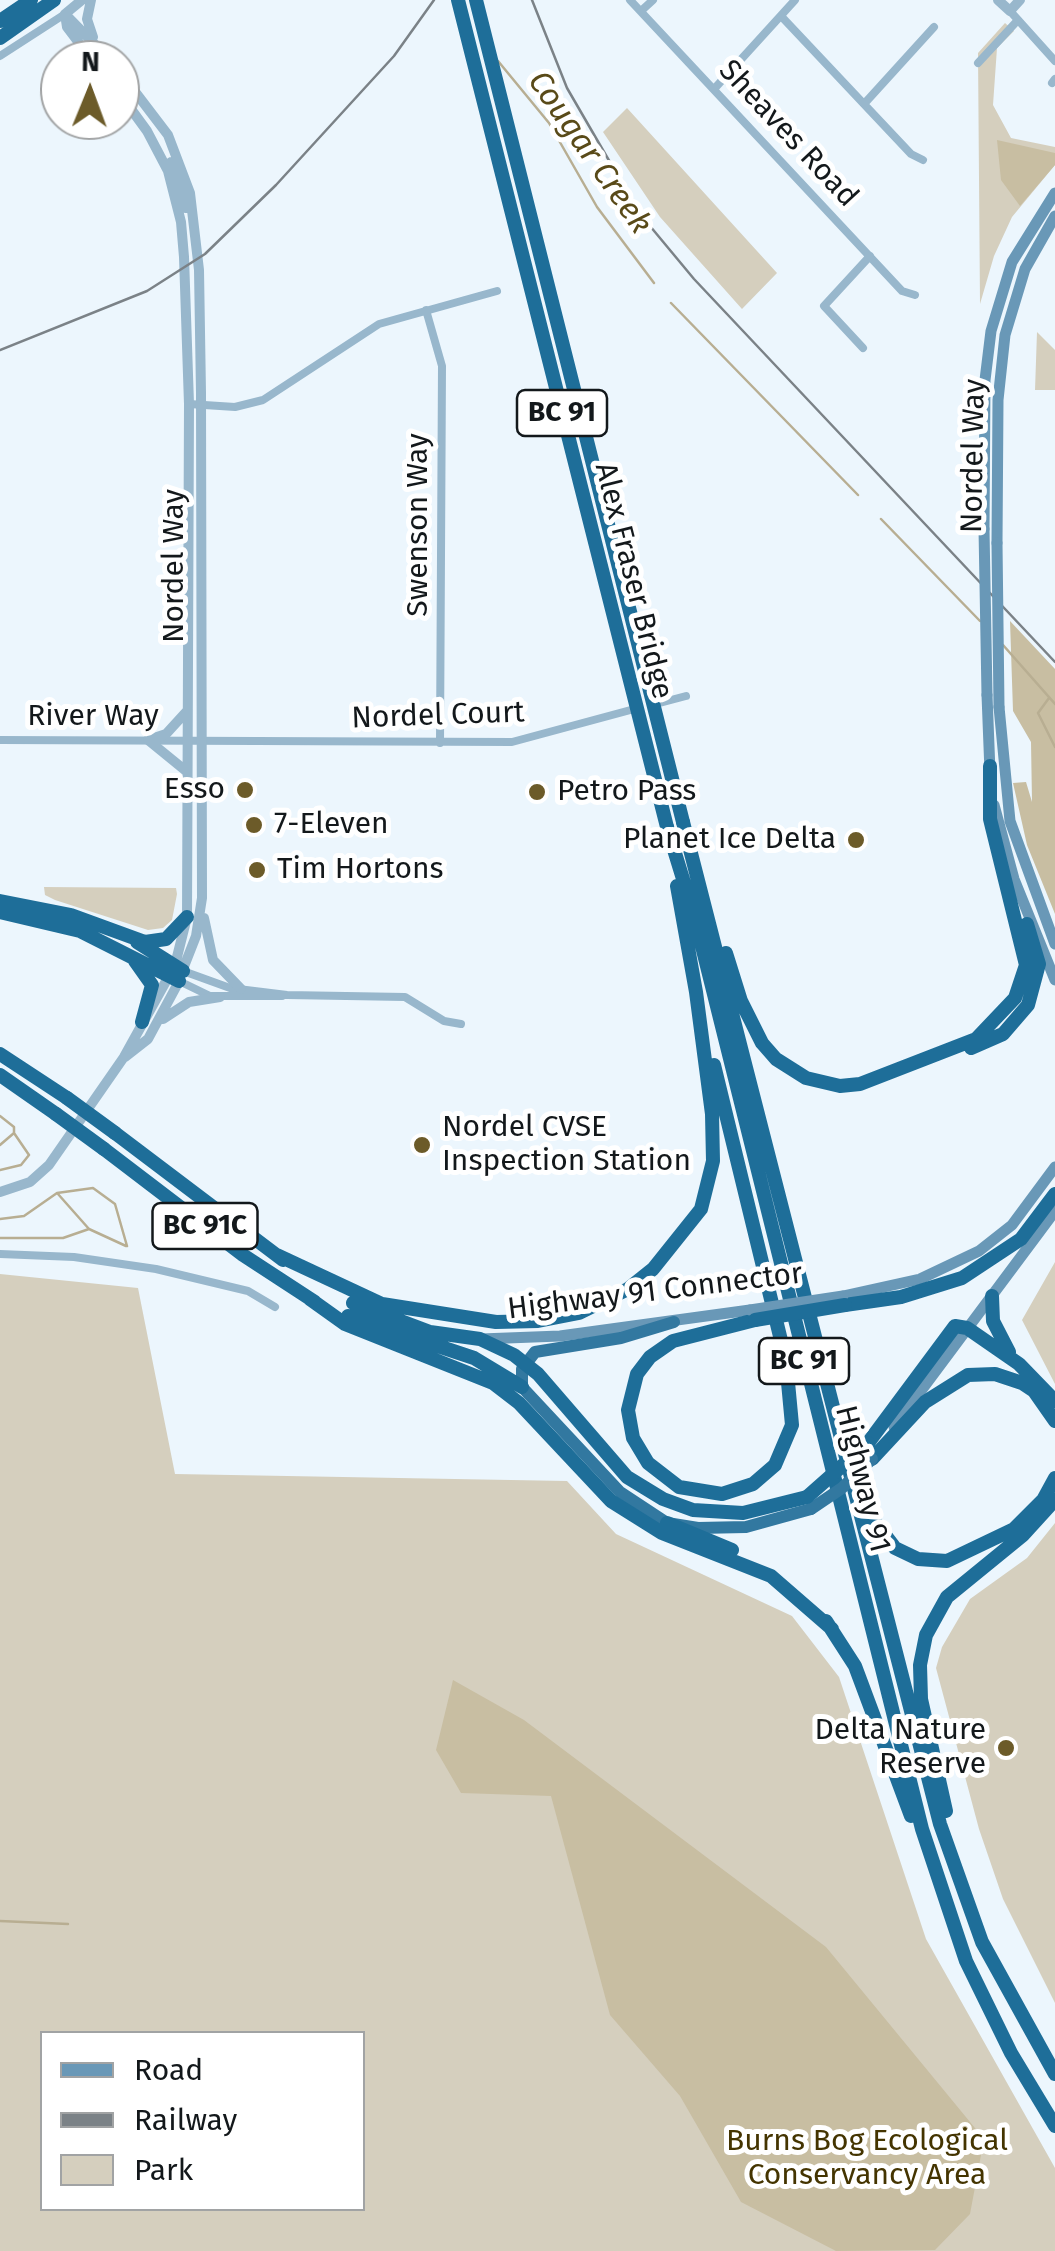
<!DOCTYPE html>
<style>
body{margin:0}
#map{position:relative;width:1055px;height:2251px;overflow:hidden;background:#ecf6fd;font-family:"Fira Sans",sans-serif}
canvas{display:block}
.legend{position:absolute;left:40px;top:2031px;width:325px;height:180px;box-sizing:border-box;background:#fff;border:2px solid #a1a3a4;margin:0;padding:12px 18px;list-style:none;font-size:30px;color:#13181b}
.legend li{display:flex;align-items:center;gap:20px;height:50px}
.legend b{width:50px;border:2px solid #a1a3a4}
.north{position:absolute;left:40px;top:40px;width:100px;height:100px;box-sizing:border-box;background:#fff;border:2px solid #a1a3a4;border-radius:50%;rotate:1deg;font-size:28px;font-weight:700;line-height:40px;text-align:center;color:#13181b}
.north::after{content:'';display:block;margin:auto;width:35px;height:45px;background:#6c5b29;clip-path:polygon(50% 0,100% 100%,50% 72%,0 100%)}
</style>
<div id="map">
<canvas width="1055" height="2251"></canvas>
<ul class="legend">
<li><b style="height:12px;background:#6998b7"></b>Road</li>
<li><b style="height:12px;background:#7b8287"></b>Railway</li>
<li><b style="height:28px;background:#d5cfbe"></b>Park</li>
</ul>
<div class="north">N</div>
</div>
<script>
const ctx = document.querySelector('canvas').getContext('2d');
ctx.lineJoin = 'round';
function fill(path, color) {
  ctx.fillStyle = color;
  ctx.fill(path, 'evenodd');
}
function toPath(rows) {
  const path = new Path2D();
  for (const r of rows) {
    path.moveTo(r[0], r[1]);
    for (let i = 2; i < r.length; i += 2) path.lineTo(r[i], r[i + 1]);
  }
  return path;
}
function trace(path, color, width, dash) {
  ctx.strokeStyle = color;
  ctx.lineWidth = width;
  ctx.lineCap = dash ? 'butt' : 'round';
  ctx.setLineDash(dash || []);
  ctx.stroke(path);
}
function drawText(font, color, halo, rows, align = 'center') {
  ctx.font = font + ' "Fira Sans",sans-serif';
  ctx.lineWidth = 10;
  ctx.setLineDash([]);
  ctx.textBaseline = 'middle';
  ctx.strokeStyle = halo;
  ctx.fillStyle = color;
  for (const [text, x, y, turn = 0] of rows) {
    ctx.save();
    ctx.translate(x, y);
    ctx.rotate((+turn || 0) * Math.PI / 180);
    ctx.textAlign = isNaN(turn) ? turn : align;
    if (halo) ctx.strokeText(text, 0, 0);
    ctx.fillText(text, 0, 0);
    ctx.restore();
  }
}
fill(toPath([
 [1005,23,1014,31,997,48,993,105,1011,138,1055,147,1055,165,1012,217,994,256,980,304,978,53],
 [627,108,777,273,742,309,660,217,603,132],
 [1037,332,1055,350,1055,390,1035,390],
 [44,887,176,888,177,894,172,920,163,928,148,930,55,900,45,895],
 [1055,1262,1055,1384,1022,1320],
 [0,1274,138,1288,175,1474,567,1481,616,1534,792,1616,839,1677,926,1939,1055,2168,1055,2251,0,2251],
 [42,2034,362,2034,362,2208,42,2208],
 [1055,1523,1055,2003,1003,1899,979,1829,936,1668,942,1647,970,1599,1027,1558]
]), '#d5cfbe');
fill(toPath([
 [997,140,1055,153,1055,165,1020,206,1001,180],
 [1010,621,1055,669,1055,914,1027,845,1013,783,1026,782,1032,802,1031,742,1013,711],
 [453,1680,524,1720,826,1947,984,2139,970,2214,935,2250,836,2251,741,2202,680,2096,610,2015,551,1796,461,1793,436,1750]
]), '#c8bea2');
trace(toPath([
 [498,61,549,123,597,207,654,283],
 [671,303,858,495],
 [881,519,980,621],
 [1003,645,1055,704],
 [1049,698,1038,713,1055,747],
 [0,1116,14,1127,14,1133,0,1145],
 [0,1170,21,1165,29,1155,14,1133],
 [58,1194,89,1229,126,1246],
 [0,1219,24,1216,57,1193,93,1188,115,1204,127,1246],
 [0,1238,63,1238,89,1229],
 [0,1921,68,1924]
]), '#b8ae92', 2.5);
trace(toPath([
 [630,0,902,291,915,295],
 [641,11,653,0],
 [1010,11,1055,61],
 [781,16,911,154,923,160],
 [0,56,65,14],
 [978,63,1018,20],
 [1052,83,1055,79],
 [715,88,795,0],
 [864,104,934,27],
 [426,310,442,366,440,743],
 [863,348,824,306,870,256],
 [189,404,235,407,263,400,379,324,497,291],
 [652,705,686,696],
 [0,740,512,742,638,708],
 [183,971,230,988,287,995,405,997,444,1021,461,1024],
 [179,981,210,996,282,996],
 [0,1254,74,1257,156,1269,248,1291,275,1307]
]), '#98b7cc', 8);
trace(toPath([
 [91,0,87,19,93,37],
 [998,0,1010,11,1020,0],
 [65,14,110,60],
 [65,14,67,27,92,60],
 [65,14,82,0],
 [120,72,168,135,190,193,199,270,201,393,202,898,196,936,176,987,148,1039,125,1057],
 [171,162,186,208],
 [148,740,166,734,187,711],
 [148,740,186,771],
 [204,918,213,960,241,989],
 [163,1019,189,1002,220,997],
 [0,1192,30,1182,49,1165,124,1057,175,965,187,917,189,404,184,257,181,222,168,171,147,131,120,94]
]), '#98b7cc', 10);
trace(toPath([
 [984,529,985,380,991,331,1012,262,1055,193],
 [997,543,998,400,1005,335,1025,269,1055,216],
 [987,695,990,772],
 [999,707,1010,821,1055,944],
 [994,805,1014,879,1055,980],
 [843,1296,920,1279,979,1251,1012,1225,1055,1167],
 [481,1339,560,1336,750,1310],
 [894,1427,1055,1211]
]), '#6998b7', 11);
trace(toPath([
 [674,1322,621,1338,535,1352,522,1369,522,1387,620,1492,667,1523,698,1528,746,1527,811,1509]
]), '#3278a0', 12);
trace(toPath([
 [0,21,31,0],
 [0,38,54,0],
 [683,822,940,1824,982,1942,1055,2074],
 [667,827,695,918,922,1829,966,1961,1011,2053,1055,2126],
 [0,901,71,915,145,942,166,939,187,917],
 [0,912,80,931,179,981],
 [137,942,183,971],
 [726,953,741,1001,762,1043,776,1059,806,1078,840,1086,860,1084,976,1039,1015,998,1026,965,990,819,990,766],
 [135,961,152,985,142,1022],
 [971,1048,1003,1034,1028,1005,1039,964,1027,924],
 [0,1054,67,1098],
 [714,1065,786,1361,792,1425,775,1465,753,1484,722,1494,679,1487,648,1463,633,1438,628,1410,637,1374,650,1357,673,1341,755,1320],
 [0,1075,56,1114],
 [115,1133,283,1260],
 [104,1149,243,1255,315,1302],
 [277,1255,382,1304,496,1322,538,1321,579,1313,628,1289,653,1269,701,1209,713,1161,712,1114,696,992,677,886],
 [992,1296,993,1321,1009,1352],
 [310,1299,345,1324,493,1383,519,1403,611,1501,662,1533,771,1576,832,1629],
 [353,1303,430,1332,480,1339,514,1355,538,1374,627,1477,663,1499,693,1510,743,1513,807,1497],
 [845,1305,901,1297,962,1278,1021,1239,1055,1194],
 [348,1316,474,1358,522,1387],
 [868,1443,955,1326,967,1328,1019,1364,1055,1401],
 [872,1459,925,1402,968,1375,995,1374,1022,1383,1034,1391,1055,1421],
 [859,1501,895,1548,918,1559,947,1561,1014,1529,1043,1500,1055,1478],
 [667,1523,732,1550],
 [826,1621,855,1666,911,1816],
 [946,1811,921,1699,920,1665,926,1635,947,1597,1023,1535,1055,1500]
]), '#1e6e99', 14);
trace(toPath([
 [532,0,567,88,640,214,694,279,1055,662],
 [0,350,147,291,205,254,276,185,394,56,434,0]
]), '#7b8287', 2.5);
trace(toPath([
 [984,529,987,695],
 [997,543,999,707],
 [750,1310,843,1296]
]), '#6998b7', 11);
trace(toPath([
 [811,1509,842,1488,872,1459]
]), '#3278a0', 12);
trace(toPath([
 [458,0,667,827],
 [476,0,683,822],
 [67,1098,115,1133],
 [56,1114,104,1149],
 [755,1320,845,1305],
 [807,1497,868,1443]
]), '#1e6e99', 14);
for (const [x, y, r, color] of [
 [245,790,10,"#6c5b29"],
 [537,792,10,"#6c5b29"],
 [254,825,10,"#6c5b29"],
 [856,840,10,"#6c5b29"],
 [257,870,10,"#6c5b29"],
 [422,1145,10,"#6c5b29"],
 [1006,1748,10,"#6c5b29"]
]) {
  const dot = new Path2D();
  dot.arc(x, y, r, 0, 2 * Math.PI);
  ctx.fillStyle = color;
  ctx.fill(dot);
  trace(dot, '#fff', 4);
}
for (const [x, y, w] of [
 [562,413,90],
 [205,1226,105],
 [804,1361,90]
]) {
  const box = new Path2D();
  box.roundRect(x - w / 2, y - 23, w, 46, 8);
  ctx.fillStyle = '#fff';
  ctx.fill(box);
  trace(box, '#13181b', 2.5);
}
drawText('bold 28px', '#13181b', null, [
 ["BC 91",562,413],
 ["BC 91C",205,1226],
 ["BC 91",804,1361]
]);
drawText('30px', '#13181b', '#fff', [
 ["Sheaves Road",788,134,47],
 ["Nordel Way",974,456,-89],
 ["Swenson Way",419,525,-90],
 ["Nordel Way",175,566,-90],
 ["Alex Fraser Bridge",633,581,76],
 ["Nordel Court",438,716,-2],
 ["River Way",93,717],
 ["Highway 91 Connector",655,1292,-7],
 ["Highway 91",862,1479,76]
]);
drawText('30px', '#13181b', '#fff', [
 ["Esso",225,790,"right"],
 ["Petro Pass",557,792],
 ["7-Eleven",274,825],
 ["Planet Ice Delta",836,840,"right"],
 ["Tim Hortons",277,870],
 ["Nordel CVSE",442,1128],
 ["Inspection Station",442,1162],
 ["Delta Nature",986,1731,"right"],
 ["Reserve",986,1765,"right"]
], 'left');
drawText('30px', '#443400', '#fff', [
 ["Burns Bog Ecological",867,2142],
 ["Conservancy Area",867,2176]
]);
drawText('italic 32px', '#594a18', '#fff', [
 ["Cougar Creek",589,153,55]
]);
</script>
